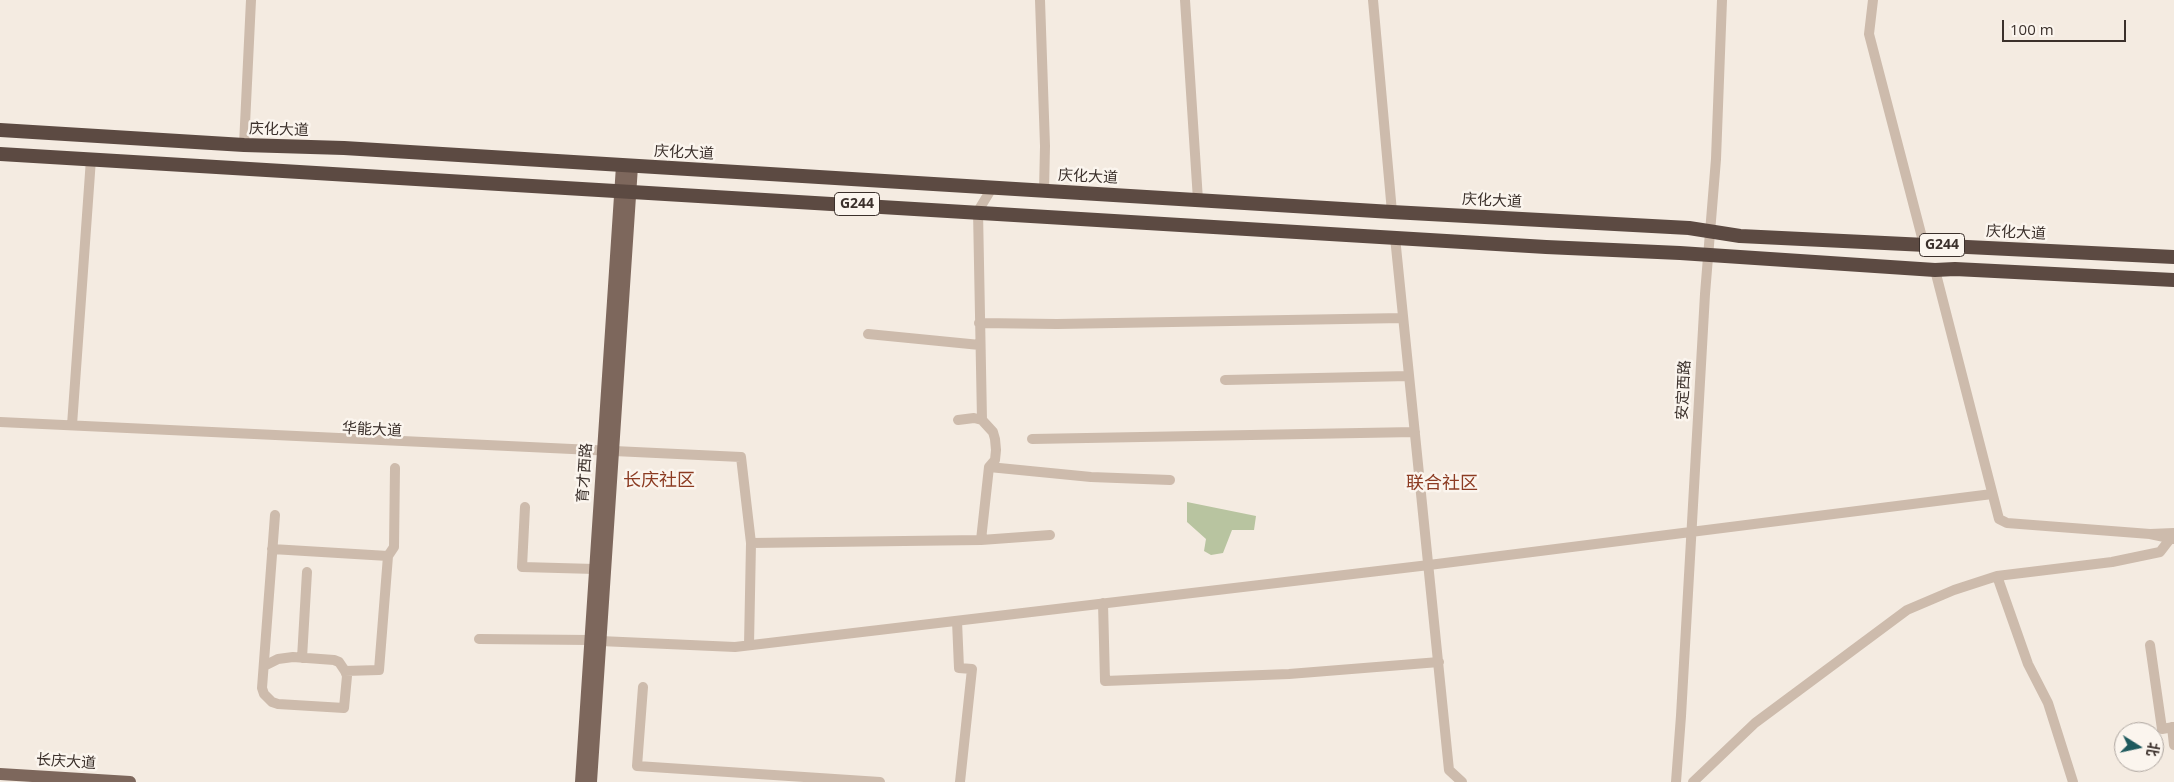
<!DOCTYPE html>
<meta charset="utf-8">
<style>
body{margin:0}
#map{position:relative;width:2174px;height:782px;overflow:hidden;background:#f4ebe1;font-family:"Open Sans","Noto Sans SC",sans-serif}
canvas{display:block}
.north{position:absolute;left:2114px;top:722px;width:50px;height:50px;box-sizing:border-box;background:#fbf5ee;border:1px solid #aea6a0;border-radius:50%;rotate:100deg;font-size:14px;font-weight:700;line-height:20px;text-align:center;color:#3b302b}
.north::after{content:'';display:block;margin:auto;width:18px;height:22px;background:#1f5a5e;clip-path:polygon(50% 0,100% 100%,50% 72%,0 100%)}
.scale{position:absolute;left:2002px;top:20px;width:124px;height:22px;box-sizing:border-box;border:2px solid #3b302b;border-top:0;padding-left:6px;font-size:15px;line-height:18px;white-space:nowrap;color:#3b302b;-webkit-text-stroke:4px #fbf5ee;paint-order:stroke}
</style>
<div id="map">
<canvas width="2174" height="782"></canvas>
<div class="north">北</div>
<div class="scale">100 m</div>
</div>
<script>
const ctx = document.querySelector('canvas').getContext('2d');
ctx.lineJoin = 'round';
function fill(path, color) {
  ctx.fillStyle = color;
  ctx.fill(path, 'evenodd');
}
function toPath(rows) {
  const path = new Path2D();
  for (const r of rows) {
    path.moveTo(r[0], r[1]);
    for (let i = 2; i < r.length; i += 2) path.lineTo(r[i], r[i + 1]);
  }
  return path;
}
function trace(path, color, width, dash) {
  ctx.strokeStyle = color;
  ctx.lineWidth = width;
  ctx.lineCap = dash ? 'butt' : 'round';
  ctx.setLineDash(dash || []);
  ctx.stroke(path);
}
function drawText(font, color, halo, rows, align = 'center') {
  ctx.font = font + ' "Open Sans","Noto Sans SC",sans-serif';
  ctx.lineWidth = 5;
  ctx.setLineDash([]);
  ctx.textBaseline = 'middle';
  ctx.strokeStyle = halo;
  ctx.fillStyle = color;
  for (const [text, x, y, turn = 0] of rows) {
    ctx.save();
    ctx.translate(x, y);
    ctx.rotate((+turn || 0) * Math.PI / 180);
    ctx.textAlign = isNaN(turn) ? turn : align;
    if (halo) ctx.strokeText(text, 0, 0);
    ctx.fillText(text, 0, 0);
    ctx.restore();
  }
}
fill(toPath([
 [1187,502,1256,516,1254,530,1232,530,1223,553,1211,555,1204,551,1206,539,1187,522]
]), '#b8c4a0');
trace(toPath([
 [1040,0,1045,146,1044,191],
 [1185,0,1198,200],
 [1373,0,1392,212],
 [1873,0,1869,34,1924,245],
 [244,145,251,0],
 [1395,237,1449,770,1462,782],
 [1935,270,1999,519,2007,523,2150,534],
 [979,323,1057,324,1403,318],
 [868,334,980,345],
 [1225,380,1409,376],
 [958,420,974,418,982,420,993,432,995,439,996,450,995,460,989,467,981,540],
 [982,420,978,211,992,188],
 [0,422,741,457,751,543,749,645],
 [72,425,91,159],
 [1032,439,1415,432],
 [989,467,1091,477,1170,480],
 [525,507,522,567,595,569],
 [2174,533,2150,534,2174,539],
 [751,543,981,540,1050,535],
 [272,549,388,556],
 [1997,576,2028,664,2048,703,2073,782],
 [1103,603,1105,681,1289,674,1439,662],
 [957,621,959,668,972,669,960,782],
 [479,639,590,640],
 [600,641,735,647,1429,565,1992,494],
 [2150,645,2162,729,2174,727],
 [302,658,307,572],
 [264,666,278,659,293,657,334,660,339,662,345,671,347,676,344,708,278,704,272,702,264,694,262,688,275,515],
 [345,671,379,670,388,556,394,547,395,468],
 [643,687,637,766,880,782],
 [2172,727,2174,745],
 [1676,782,1681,716,1705,294,1716,159,1722,0],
 [1693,782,1755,723,1907,610,1954,590,1997,576,2112,562,2160,552,2170,539]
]), '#cdbbac', 10);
trace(toPath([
 [0,774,130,782],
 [581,782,622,166],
 [591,782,632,166]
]), '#7d675c', 12);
trace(toPath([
 [0,130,244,145,344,148,1392,212,1689,228,1740,236,2174,257],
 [0,154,1546,247,1680,253,1935,270,1955,269,2174,280]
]), '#5c4a42', 14);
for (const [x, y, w] of [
 [857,204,45],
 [1942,245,45]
]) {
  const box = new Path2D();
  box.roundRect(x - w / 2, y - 11.5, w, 23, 4);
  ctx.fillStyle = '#fbf5ee';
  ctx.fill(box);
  trace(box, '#3b302b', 1);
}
drawText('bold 14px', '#3b302b', null, [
 ["G244",857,204],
 ["G244",1942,245]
]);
drawText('15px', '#3b302b', '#fbf5ee', [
 ["庆化大道",279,130,2],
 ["庆化大道",684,153,3],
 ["庆化大道",1088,177,3],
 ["庆化大道",1492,201,3],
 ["庆化大道",2016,233,3],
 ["安定西路",1684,390,-87],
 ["华能大道",372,430,3],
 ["育才西路",585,473,-86],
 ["长庆大道",66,762,4]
]);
drawText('18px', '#8c3b22', '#fbf5ee', [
 ["长庆社区",659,481],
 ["联合社区",1442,484]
]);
</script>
